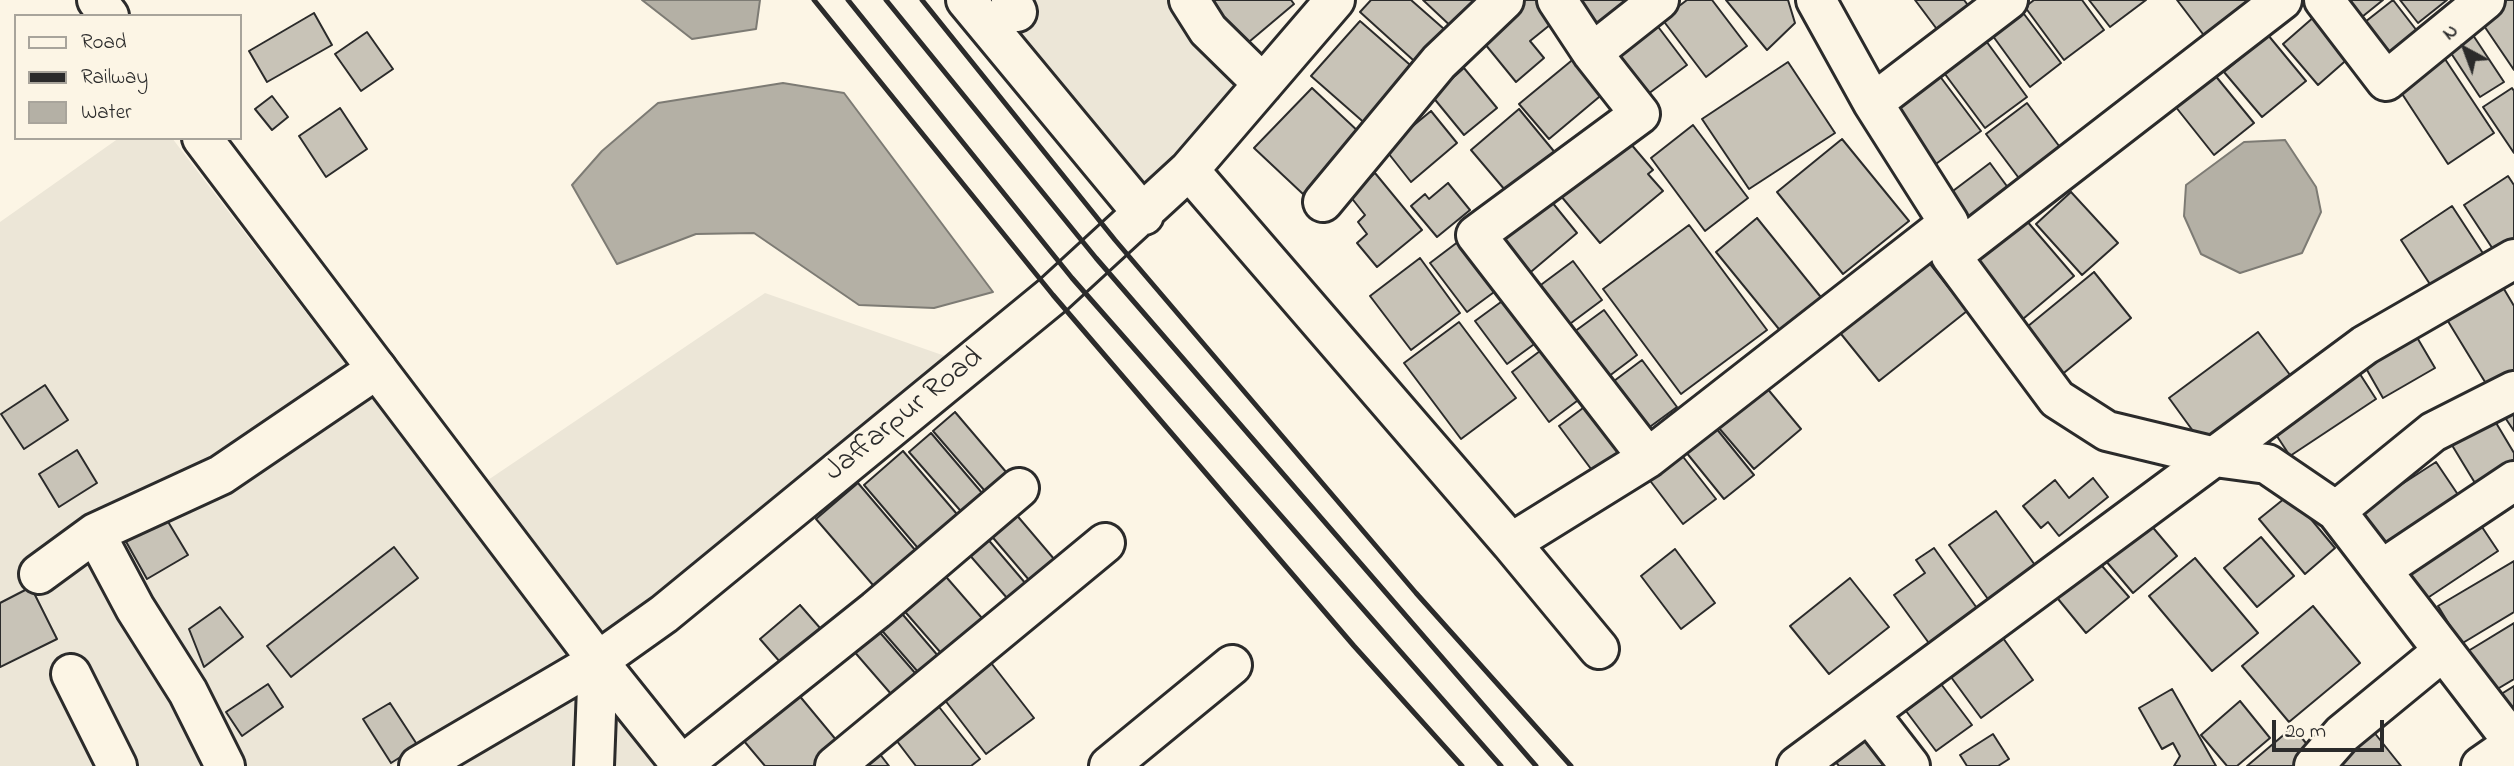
<!DOCTYPE html>
<style>
body{margin:0}
#map{position:relative;width:2514px;height:766px;overflow:hidden;background:#fcf5e5;font-family:"Indie Flower",sans-serif}
canvas{display:block}
.legend{position:absolute;left:14px;top:14px;width:228px;height:126px;box-sizing:border-box;background:#fcf5e5;border:2px solid #a8a49b;margin:0;padding:9px 12px;list-style:none;font-size:21px;color:#2b2b2b}
.legend li{display:flex;align-items:center;gap:14px;height:35px}
.legend b{width:35px;border:2px solid #a8a49b}
.north{position:absolute;left:2430px;top:14px;width:70px;height:70px;-webkit-text-stroke:5px #fcf5e5;paint-order:stroke;rotate:319deg;font-size:19px;font-weight:700;line-height:28px;text-align:center;color:#2b2b2b}
.north::after{content:'';display:block;margin:auto;width:24px;height:32px;background:#2b2b2b;clip-path:polygon(50% 0,100% 100%,50% 72%,0 100%)}
.scale{position:absolute;left:2272px;top:720px;width:112px;height:32px;box-sizing:border-box;border:4px solid #2b2b2b;border-top:0;padding-left:9px;font-size:21px;line-height:24px;white-space:nowrap;color:#2b2b2b;-webkit-text-stroke:5px #fcf5e5;paint-order:stroke}
</style>
<div id="map">
<canvas width="2514" height="766"></canvas>
<ul class="legend">
<li><b style="height:9px;background:#fcf5e5"></b>Road</li>
<li><b style="height:9px;background:#2b2b2b"></b>Railway</li>
<li><b style="height:19px;background:#b4b0a5"></b>Water</li>
</ul>
<div class="north">N</div>
<div class="scale">20 m</div>
</div>
<script>
const ctx = document.querySelector('canvas').getContext('2d');
ctx.lineJoin = 'round';
function fill(path, color) {
  ctx.fillStyle = color;
  ctx.fill(path, 'evenodd');
}
function toPath(rows) {
  const path = new Path2D();
  for (const r of rows) {
    path.moveTo(r[0], r[1]);
    for (let i = 2; i < r.length; i += 2) path.lineTo(r[i], r[i + 1]);
  }
  return path;
}
function trace(path, color, width, dash) {
  ctx.strokeStyle = color;
  ctx.lineWidth = width;
  ctx.lineCap = dash ? 'butt' : 'round';
  ctx.setLineDash(dash || []);
  ctx.stroke(path);
}
function drawText(font, color, halo, rows, align = 'center') {
  ctx.font = font + ' "Indie Flower",sans-serif';
  ctx.lineWidth = 5;
  ctx.setLineDash([]);
  ctx.textBaseline = 'middle';
  ctx.strokeStyle = halo;
  ctx.fillStyle = color;
  for (const [text, x, y, turn = 0] of rows) {
    ctx.save();
    ctx.translate(x, y);
    ctx.rotate((+turn || 0) * Math.PI / 180);
    ctx.textAlign = isNaN(turn) ? turn : align;
    if (halo) ctx.strokeText(text, 0, 0);
    ctx.fillText(text, 0, 0);
    ctx.restore();
  }
}
fill(toPath([
 [981,0,1179,0,1241,87,1146,197],
 [119,138,172,138,572,659,391,766,0,766,0,222],
 [765,293,945,356,605,634,488,480],
 [584,682,613,701,664,766,442,766]
]), '#ece6d7');
const water = toPath([
 [642,0,760,0,756,29,692,39,642,0],
 [783,83,844,93,993,292,934,308,859,305,754,233,696,234,617,264,572,185,602,151,658,103,783,83],
 [2285,140,2316,187,2321,212,2302,253,2240,273,2201,254,2184,216,2186,185,2244,142,2285,140]
]);
fill(water, '#b4b0a5');
trace(water, '#7d7b74', 2);
const building = toPath([
 [1197,0,1291,0,1294,4,1237,52,1197,0],
 [1371,0,1411,0,1452,36,1423,69,1360,12,1371,0],
 [1423,0,1474,0,1481,7,1457,32,1423,0],
 [1516,0,1548,0,1561,16,1530,41,1544,58,1516,82,1476,33,1516,0],
 [1576,0,1645,0,1604,34,1576,0],
 [1687,0,1712,0,1747,46,1706,77,1662,19,1687,0],
 [1726,0,1788,0,1795,23,1767,50,1726,0],
 [1915,0,1964,0,1977,17,1945,40,1915,0],
 [2034,0,2082,0,2104,30,2064,60,2025,7,2034,0],
 [2089,0,2146,0,2110,27,2089,0],
 [2177,0,2245,0,2252,10,2209,42,2177,0],
 [2331,0,2383,0,2352,25,2331,0],
 [2393,0,2428,45,2386,78,2351,33,2393,0],
 [2400,0,2447,0,2418,23,2400,0],
 [2497,0,2514,0,2514,70,2476,14,2497,0],
 [2323,9,2359,49,2318,85,2283,44,2323,9],
 [2021,10,2061,63,2030,87,1990,32,2021,10],
 [314,13,332,45,267,82,249,51,314,13],
 [1360,21,1417,71,1368,126,1311,76,1360,21],
 [2465,23,2504,82,2480,97,2441,38,2465,23],
 [1656,24,1687,65,1640,100,1609,59,1656,24],
 [367,32,393,69,361,91,335,54,367,32],
 [1981,34,2027,97,1985,128,1939,66,1981,34],
 [2268,35,2306,81,2262,117,2224,72,2268,35],
 [2439,50,2494,133,2448,164,2393,80,2439,50],
 [1582,52,1611,87,1549,139,1519,104,1582,52],
 [1788,62,1835,133,1749,189,1702,119,1788,62],
 [1933,67,1981,131,1929,169,1881,105,1933,67],
 [1464,68,1497,108,1464,135,1432,96,1464,68],
 [2214,74,2254,123,2214,155,2175,106,2214,74],
 [1312,88,1361,134,1303,194,1254,148,1312,88],
 [2512,88,2514,91,2514,153,2483,107,2512,88],
 [272,96,288,117,272,130,255,109,272,96],
 [2027,103,2065,154,2024,185,1986,134,2027,103],
 [340,108,367,149,326,177,299,136,340,108],
 [1519,109,1557,155,1523,187,1518,180,1505,190,1471,150,1519,109],
 [1431,111,1457,143,1411,182,1385,149,1431,111],
 [1693,125,1748,198,1705,231,1651,158,1693,125],
 [1842,139,1909,221,1843,274,1777,192,1842,139],
 [1630,143,1653,170,1648,174,1663,191,1600,243,1556,190,1630,143],
 [1990,163,2017,200,1968,237,1941,200,1990,163],
 [1375,173,1422,230,1377,267,1357,243,1367,234,1358,222,1365,215,1346,191,1361,185,1375,173],
 [2508,176,2514,185,2514,264,2506,269,2464,205,2508,176],
 [1448,183,1470,210,1437,237,1411,206,1425,194,1429,199,1448,183],
 [1543,191,1577,233,1526,276,1491,234,1543,191],
 [2071,192,2118,243,2082,275,2036,224,2071,192],
 [2452,206,2490,264,2439,298,2401,240,2452,206],
 [1757,218,1824,301,1783,334,1716,252,1757,218],
 [2026,220,2074,276,2017,324,1969,268,2026,220],
 [1689,225,1767,330,1681,394,1603,289,1689,225],
 [1467,235,1505,284,1467,312,1430,263,1467,235],
 [1922,254,1967,311,1879,381,1833,324,1922,254],
 [1420,258,1460,313,1411,350,1370,296,1420,258],
 [1573,261,1602,300,1559,332,1530,293,1573,261],
 [2094,272,2131,318,2054,381,2016,336,2094,272],
 [2501,284,2514,306,2514,382,2493,395,2446,318,2501,284],
 [1516,291,1548,334,1507,364,1475,321,1516,291],
 [1604,310,1637,355,1596,386,1563,340,1604,310],
 [1459,322,1516,398,1461,439,1404,363,1459,322],
 [2258,332,2299,387,2209,453,2169,398,2258,332],
 [2415,334,2435,368,2383,398,2363,363,2415,334],
 [1552,342,1589,392,1549,422,1512,372,1552,342],
 [1642,360,1677,407,1636,437,1602,390,1642,360],
 [2358,371,2376,399,2290,456,2271,427,2358,371],
 [1761,381,1801,429,1754,469,1713,421,1761,381],
 [45,385,68,420,24,449,1,414,45,385],
 [1599,396,1637,447,1597,477,1559,426,1599,396],
 [2514,401,2514,431,2500,410,2514,401],
 [2486,406,2514,453,2514,459,2475,483,2444,432,2486,406],
 [955,412,1018,486,997,505,933,431,955,412],
 [1707,417,1754,475,1724,499,1677,441,1707,417],
 [931,433,994,507,973,525,909,452,931,433],
 [1677,449,1716,499,1683,524,1645,474,1677,449],
 [77,450,97,483,59,507,39,474,77,450],
 [903,451,968,527,929,561,864,485,903,451],
 [2436,462,2467,508,2390,560,2359,512,2436,462],
 [2093,478,2108,497,2059,536,2048,522,2041,528,2023,506,2055,480,2069,498,2093,478],
 [858,483,927,564,885,599,816,519,858,483],
 [2290,494,2335,548,2305,574,2259,519,2290,494],
 [1996,511,2040,572,1993,606,1949,545,1996,511],
 [1014,512,1060,566,1035,587,989,533,1014,512],
 [164,515,188,555,147,579,124,538,164,515],
 [2144,517,2177,556,2133,593,2100,554,2144,517],
 [2476,518,2498,551,2423,601,2401,568,2476,518],
 [986,537,1032,591,1014,606,967,552,986,537],
 [2261,537,2294,576,2257,607,2224,568,2261,537],
 [394,547,418,578,291,677,267,646,394,547],
 [1934,548,1979,611,1931,646,1894,595,1925,573,1916,560,1934,548],
 [1675,549,1715,603,1681,629,1641,576,1675,549],
 [2195,558,2258,633,2212,671,2149,596,2195,558],
 [2096,559,2129,597,2086,633,2054,594,2096,559],
 [2514,561,2514,612,2461,644,2438,606,2514,561],
 [941,571,988,625,948,661,900,606,941,571],
 [1850,578,1889,627,1829,674,1790,626,1850,578],
 [31,587,57,639,0,667,0,603,31,587],
 [800,605,827,636,787,670,760,639,800,605],
 [2313,606,2360,663,2289,722,2242,666,2313,606],
 [220,607,243,637,204,667,189,629,220,607],
 [898,609,945,664,925,680,878,626,898,609],
 [2514,623,2514,679,2484,697,2460,656,2514,623],
 [876,628,922,681,898,702,852,649,876,628],
 [2003,638,2033,680,1981,718,1951,677,2003,638],
 [988,659,1034,718,986,754,941,695,988,659],
 [788,682,842,747,819,766,765,766,733,728,788,682],
 [268,684,283,707,242,736,226,712,268,684],
 [1941,684,1972,725,1936,751,1906,711,1941,684],
 [2514,686,2514,739,2490,701,2514,686],
 [2172,689,2216,766,2174,766,2180,756,2173,743,2162,749,2139,708,2172,689],
 [2240,701,2270,738,2237,766,2227,766,2201,735,2240,701],
 [390,703,418,746,391,763,363,719,390,703],
 [936,703,980,759,971,766,916,766,893,736,936,703],
 [2293,727,2314,753,2298,766,2247,766,2293,727],
 [2373,731,2401,766,2330,766,2373,731],
 [1993,734,2009,759,1998,766,1967,766,1960,755,1993,734],
 [1862,738,1886,766,1839,766,1834,760,1862,738],
 [876,749,889,766,853,766,876,749]
]);
fill(building, '#c8c3b7');
trace(building, '#2b2b2b', 2);
const minor = toPath([
 [966,0,1144,215],
 [1011,0,1017,12],
 [1189,0,1208,30,1263,84],
 [1557,0,1592,53,1640,114,1476,235,1648,458],
 [1816,0,1873,103,1949,223,1951,256,2057,399,2107,431,2215,457,2267,464,2336,511,2514,743],
 [2324,0,2386,81,2485,0],
 [1592,53,1659,0],
 [1873,103,2008,0],
 [1189,170,1511,543,1648,458,1949,223],
 [1323,202,1439,62,1504,0],
 [1951,256,2282,0],
 [2336,511,2433,432,2514,391],
 [95,533,135,608,188,692,225,766],
 [1511,543,1599,649],
 [2381,570,2514,481],
 [39,574,95,533,221,475,377,369],
 [71,674,117,766],
 [1869,713,1910,766],
 [682,765,876,610,1019,488],
 [419,766,598,661,664,614,1053,295,1189,170,1335,0],
 [594,766,598,661],
 [835,766,1105,543],
 [1109,766,1232,665],
 [1797,766,2365,345,2514,259],
 [2314,766,2342,734,2443,651],
 [2481,766,2514,743]
]);
const major = toPath([
 [97,0,109,16],
 [202,138,598,661,682,766]
]);
trace(minor, '#2b2b2b', 44);
trace(major, '#2b2b2b', 44);
trace(minor, '#fcf5e5', 38);
trace(major, '#fcf5e5', 38);
trace(toPath([
 [814,0,1053,295,1354,646,1462,766],
 [848,0,1072,278,1501,766],
 [886,0,1096,258,1536,766],
 [922,0,1115,240,1416,593,1571,766]
]), '#2b2b2b', 5);
drawText('30px', '#2b2b2b', '#fcf5e5', [
 ["Jaffarpur Road",905,416,-39]
]);
</script>
